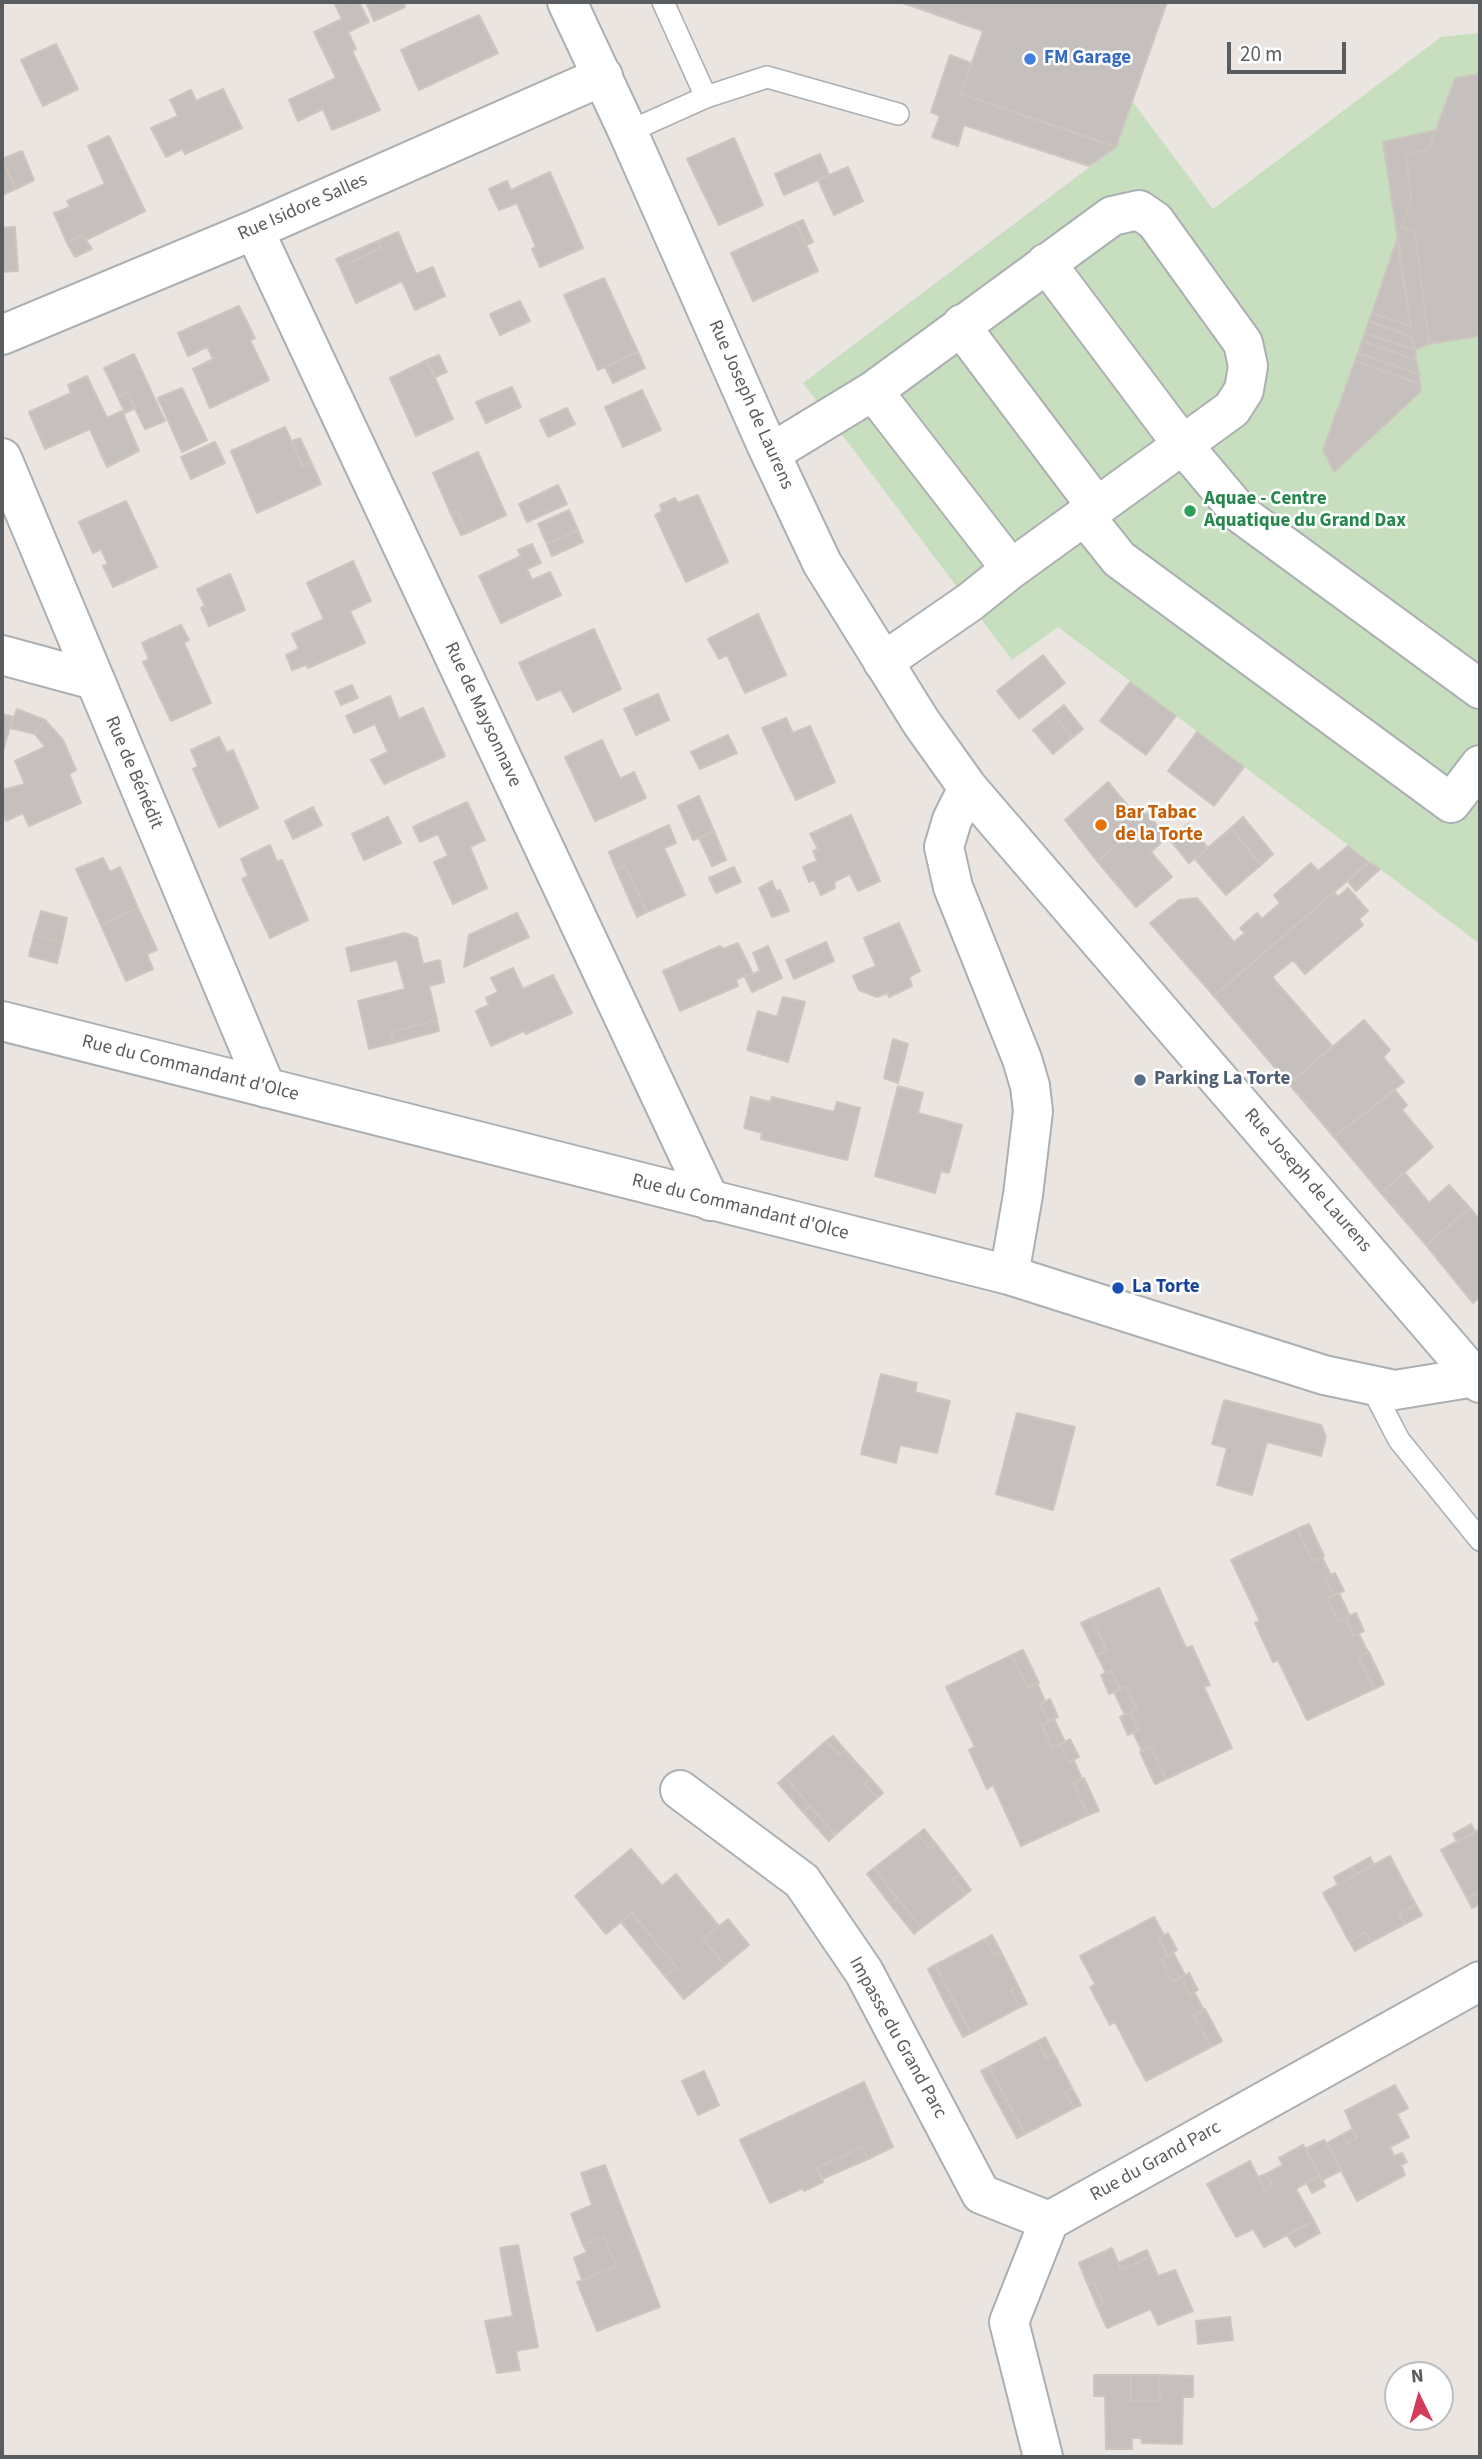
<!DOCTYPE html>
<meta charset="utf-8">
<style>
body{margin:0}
#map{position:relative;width:1482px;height:2459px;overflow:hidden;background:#eae5e0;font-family:"Source Sans 3",sans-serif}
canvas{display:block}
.frame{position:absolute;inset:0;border:4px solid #595d5f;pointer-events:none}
.north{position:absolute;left:1384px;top:2361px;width:70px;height:70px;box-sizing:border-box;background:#fff;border:2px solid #bdbebf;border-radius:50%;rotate:355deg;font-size:19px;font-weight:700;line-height:28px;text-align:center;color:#595d5f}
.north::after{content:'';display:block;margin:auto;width:24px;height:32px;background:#d43c59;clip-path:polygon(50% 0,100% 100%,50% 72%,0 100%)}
.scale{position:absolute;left:1227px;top:42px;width:119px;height:32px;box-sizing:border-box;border:4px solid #595d5f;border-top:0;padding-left:9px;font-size:21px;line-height:24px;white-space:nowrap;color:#595d5f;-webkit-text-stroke:5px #fff;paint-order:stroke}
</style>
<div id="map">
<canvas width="1482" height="2459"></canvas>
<div class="frame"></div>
<div class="north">N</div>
<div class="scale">20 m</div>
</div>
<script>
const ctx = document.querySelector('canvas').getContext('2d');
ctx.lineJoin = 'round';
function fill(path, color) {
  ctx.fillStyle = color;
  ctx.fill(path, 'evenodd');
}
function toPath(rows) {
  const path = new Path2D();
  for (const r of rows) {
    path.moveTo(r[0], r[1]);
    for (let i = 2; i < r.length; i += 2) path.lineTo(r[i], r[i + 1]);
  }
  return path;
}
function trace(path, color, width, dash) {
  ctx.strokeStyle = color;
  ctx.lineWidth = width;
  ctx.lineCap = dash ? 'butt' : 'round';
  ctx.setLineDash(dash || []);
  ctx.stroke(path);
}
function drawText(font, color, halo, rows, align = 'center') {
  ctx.font = font + ' "Source Sans 3",sans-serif';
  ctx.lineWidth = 5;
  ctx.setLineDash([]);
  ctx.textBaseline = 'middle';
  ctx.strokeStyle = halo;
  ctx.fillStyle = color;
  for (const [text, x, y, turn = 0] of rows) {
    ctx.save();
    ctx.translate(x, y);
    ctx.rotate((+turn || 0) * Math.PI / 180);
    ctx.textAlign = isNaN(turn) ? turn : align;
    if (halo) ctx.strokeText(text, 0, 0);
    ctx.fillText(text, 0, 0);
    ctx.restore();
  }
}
fill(toPath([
 [1480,33,1480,944,1058,627,1012,660,803,383,1116,147,1132,101,1213,209,1441,37]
]), '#c7dfbf');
const building = toPath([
 [334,2,359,2,369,22,348,32,356,49,352,51,380,110,332,130,323,109,298,121,289,100,336,78,314,32,342,19,334,2],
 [366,2,403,2,405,7,374,21,366,2],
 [900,2,1167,2,1116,147,961,94,983,31,900,2],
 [479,15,498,53,419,90,401,50,479,15],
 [56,44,78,89,43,106,21,60,56,44],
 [950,55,971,63,961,94,1116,147,1089,166,964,125,958,146,932,137,940,116,931,112,950,55],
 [1480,74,1480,336,1429,344,1415,232,1402,227,1411,199,1406,155,1429,149,1455,78,1480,74],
 [223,89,242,128,185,154,182,149,166,157,151,128,178,116,170,100,191,90,196,101,223,89],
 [1436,130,1429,149,1406,155,1411,199,1402,227,1415,232,1429,344,1415,350,1412,337,1369,321,1372,313,1411,326,1383,142,1436,130],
 [109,136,145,211,86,240,83,235,67,243,54,213,70,207,67,201,105,184,88,146,109,136],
 [734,138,763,205,719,225,687,159,734,138],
 [22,151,34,180,16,189,2,159,22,151],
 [820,154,829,175,784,195,775,174,820,154],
 [2,159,16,189,2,195,2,159],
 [848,167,863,201,834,215,818,180,848,167],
 [550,172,583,248,540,267,532,249,536,247,517,203,499,210,489,189,507,181,511,190,550,172],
 [803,220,813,242,806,245,796,223,803,220],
 [796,223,818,271,753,301,731,253,796,223],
 [15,227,18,271,2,272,2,228,15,227],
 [398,232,416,274,433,267,445,296,415,310,402,281,356,303,340,267,381,248,378,241,398,232],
 [83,235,92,249,75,257,67,243,83,235],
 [1397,240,1411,326,1372,313,1397,240],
 [378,241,381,248,340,267,336,259,378,241],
 [604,278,638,352,598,370,564,295,604,278],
 [520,301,530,321,500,335,490,314,520,301],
 [239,306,255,338,250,340,269,380,210,408,193,369,213,359,207,347,188,356,178,333,239,306],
 [1369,321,1412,337,1415,350,1365,333,1369,321],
 [1365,333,1415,350,1416,360,1362,341,1365,333],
 [1362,341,1416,360,1419,374,1358,353,1362,341],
 [638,352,645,368,613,383,605,367,638,352],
 [1358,353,1419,374,1420,384,1355,361,1358,353],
 [134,354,165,421,145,429,127,392,118,397,104,368,134,354],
 [439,355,447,372,435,377,427,360,439,355],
 [427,360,453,419,416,436,390,378,427,360],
 [1355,361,1420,384,1421,391,1334,472,1323,450,1355,361],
 [87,376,107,418,122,411,139,451,107,467,90,429,45,449,29,412,71,393,68,385,87,376],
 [512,387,521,407,486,423,476,402,512,387],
 [182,388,207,440,182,452,158,398,182,388],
 [642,390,661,430,623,447,605,407,642,390],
 [127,392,135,408,125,413,118,397,127,392],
 [567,408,575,424,548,437,540,420,567,408],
 [285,427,303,466,311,462,321,484,257,513,231,451,285,427],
 [300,438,311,462,303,466,292,441,300,438],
 [215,442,225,463,191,479,181,457,215,442],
 [478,452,506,515,467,533,457,511,451,514,433,473,478,452],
 [558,485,567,504,527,522,519,504,558,485],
 [698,495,728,562,686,582,655,515,662,511,660,505,675,498,678,503,698,495],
 [126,501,157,567,113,587,103,566,108,564,101,549,93,553,79,522,126,501],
 [569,510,578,530,547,544,538,524,569,510],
 [457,511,467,533,461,535,451,514,457,511],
 [578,530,583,542,552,556,547,544,578,530],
 [532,544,541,563,527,569,532,580,550,572,561,595,501,623,479,576,521,556,518,550,532,544],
 [353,561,371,601,350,611,365,643,308,668,306,665,292,670,286,655,299,649,292,634,324,619,307,583,353,561],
 [230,574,245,610,209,626,201,608,205,606,197,589,230,574],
 [758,614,786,675,745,693,727,655,719,659,708,639,758,614],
 [181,625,189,640,184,643,211,703,171,721,143,662,149,659,142,643,181,625],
 [594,629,621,689,573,712,561,690,537,700,519,663,594,629],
 [1043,655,1065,683,1019,719,997,691,1043,655],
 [1130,682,1176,716,1146,755,1100,721,1130,682],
 [352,685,358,698,341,705,335,692,352,685],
 [658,694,669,720,636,735,624,709,658,694],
 [390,696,399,719,423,708,445,756,384,784,371,760,388,752,375,724,354,733,346,716,390,696],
 [1064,705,1083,729,1072,738,1053,714,1064,705],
 [17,709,45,720,35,734,10,728,17,709],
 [2,714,13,717,2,754,2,714],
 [1053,714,1072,738,1053,754,1033,730,1053,714],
 [786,718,793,733,810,726,835,782,796,800,762,728,786,718],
 [45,720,63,740,76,770,69,774,81,803,29,826,23,813,6,821,2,814,2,790,25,784,15,761,45,747,35,734,45,720],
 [1197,732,1244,767,1214,806,1168,771,1197,732],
 [728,735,737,753,700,769,691,752,728,735],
 [219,737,227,753,233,750,258,808,219,827,193,769,198,766,191,750,219,737],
 [602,740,620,779,634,772,646,798,595,821,565,757,602,740],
 [1108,782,1142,823,1097,861,1065,820,1108,782],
 [699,796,714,831,693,840,678,806,699,796],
 [467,802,485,840,470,847,487,888,453,904,434,862,448,856,438,834,420,842,413,827,467,802],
 [313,807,322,825,293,839,285,821,313,807],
 [1143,809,1167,837,1151,852,1172,877,1136,907,1097,861,1142,823,1135,815,1143,809],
 [851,815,880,881,858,891,850,874,834,882,835,888,821,895,814,880,809,882,803,867,817,861,813,851,818,849,810,834,851,815],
 [388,817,401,843,364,860,352,834,388,817],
 [1243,817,1273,854,1261,865,1231,828,1243,817],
 [1188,824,1208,848,1189,863,1170,840,1188,824],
 [669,825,676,843,664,848,685,895,647,912,625,866,616,869,609,852,669,825],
 [1231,828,1261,865,1226,895,1195,859,1231,828],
 [714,831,726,860,712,866,699,838,714,831],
 [270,845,277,862,282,860,308,920,270,938,242,879,248,876,241,859,270,845],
 [1348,846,1369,862,1214,996,1150,923,1179,900,1197,898,1234,942,1245,933,1240,928,1257,913,1262,919,1280,903,1274,895,1311,863,1318,871,1348,846],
 [103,858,110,872,120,867,138,908,101,925,76,869,103,858],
 [1369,862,1380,869,1356,891,1347,880,1369,862],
 [625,866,647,912,637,917,616,869,625,866],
 [734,867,741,882,716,893,709,878,734,867],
 [772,881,776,891,780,890,789,911,772,917,759,888,772,881],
 [1348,888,1368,911,1359,919,1363,925,1305,974,1293,960,1272,977,1332,1046,1289,1084,1214,996,1334,892,1338,897,1348,888],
 [138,908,157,950,147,954,153,969,126,981,101,925,138,908],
 [41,911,67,918,62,942,34,935,41,911],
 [517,913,529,937,464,967,469,935,517,913],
 [899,923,920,971,909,977,912,986,889,997,887,993,877,997,859,990,853,976,876,966,864,938,899,923],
 [405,933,417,938,423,964,440,960,444,982,429,986,437,1020,391,1032,393,1043,369,1049,358,1001,405,989,397,960,351,971,346,948,405,933],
 [34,935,62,942,57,963,29,956,34,935],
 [826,942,834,961,794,979,786,960,826,942],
 [738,943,752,972,736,980,738,986,680,1011,663,971,720,946,723,949,738,943],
 [768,946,782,978,752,992,745,977,760,971,753,953,768,946],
 [513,968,523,989,553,975,572,1013,526,1034,524,1031,491,1046,476,1011,489,1005,486,998,498,992,491,978,513,968],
 [783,997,805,1002,788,1062,747,1050,758,1011,777,1017,783,997],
 [437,1020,439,1031,393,1043,391,1032,437,1020],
 [1364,1020,1390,1050,1383,1057,1404,1082,1334,1137,1289,1084,1364,1020],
 [893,1039,908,1044,898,1083,884,1078,893,1039],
 [898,1086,923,1093,918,1113,962,1125,949,1173,941,1171,935,1193,875,1176,898,1086],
 [1395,1090,1407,1105,1402,1110,1433,1147,1381,1193,1334,1137,1395,1090],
 [751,1097,770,1102,772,1097,834,1112,837,1102,860,1108,847,1160,761,1139,762,1133,744,1128,751,1097],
 [1404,1172,1429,1203,1449,1185,1470,1208,1426,1245,1381,1193,1404,1172],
 [1470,1208,1480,1220,1480,1297,1473,1303,1426,1245,1470,1208],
 [881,1374,917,1383,915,1392,950,1401,937,1453,900,1445,896,1463,861,1454,881,1374],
 [1224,1400,1321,1425,1326,1437,1321,1456,1267,1442,1252,1495,1217,1485,1227,1448,1212,1444,1224,1400],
 [1017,1413,1075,1427,1053,1510,996,1494,1017,1413],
 [1309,1524,1324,1556,1313,1561,1297,1529,1309,1524],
 [1297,1529,1313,1561,1322,1557,1331,1575,1325,1578,1334,1595,1327,1599,1338,1621,1345,1618,1354,1636,1359,1634,1368,1652,1358,1657,1374,1689,1307,1720,1278,1660,1273,1662,1255,1623,1260,1621,1231,1560,1297,1529],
 [1335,1573,1344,1591,1334,1595,1325,1578,1335,1573],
 [1159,1588,1186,1648,1192,1646,1210,1685,1204,1687,1232,1748,1166,1779,1151,1747,1142,1751,1133,1732,1138,1730,1131,1712,1137,1709,1126,1686,1120,1689,1111,1671,1106,1673,1097,1655,1107,1651,1092,1618,1159,1588],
 [1339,1593,1350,1616,1338,1621,1327,1599,1339,1593],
 [1356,1613,1364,1631,1354,1636,1345,1618,1356,1613],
 [1092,1618,1107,1651,1097,1655,1081,1623,1092,1618],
 [1023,1650,1039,1683,1027,1687,1012,1655,1023,1650],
 [1368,1652,1369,1652,1384,1684,1374,1689,1358,1657,1368,1652],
 [1012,1655,1027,1687,1037,1683,1045,1701,1040,1704,1049,1721,1042,1725,1052,1748,1060,1744,1068,1762,1074,1761,1082,1779,1073,1783,1088,1815,1021,1846,993,1785,987,1789,969,1750,975,1747,946,1687,1012,1655],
 [1111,1671,1120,1689,1109,1694,1101,1675,1111,1671],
 [1126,1686,1137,1709,1125,1715,1114,1692,1126,1686],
 [1050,1699,1058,1717,1049,1721,1040,1704,1050,1699],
 [1131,1712,1138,1730,1128,1735,1120,1717,1131,1712],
 [1054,1719,1065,1742,1052,1748,1042,1725,1054,1719],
 [833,1736,845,1750,839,1755,826,1741,833,1736],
 [1070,1739,1079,1757,1068,1762,1060,1745,1070,1739],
 [826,1741,839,1755,845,1750,871,1779,865,1784,877,1798,835,1835,785,1777,826,1741],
 [1151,1747,1166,1779,1155,1784,1140,1752,1151,1747],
 [785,1777,810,1806,803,1812,778,1783,785,1777],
 [1084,1778,1099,1811,1088,1815,1073,1783,1084,1778],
 [871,1779,883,1793,877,1798,865,1784,871,1779],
 [810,1806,835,1835,829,1841,803,1812,810,1806],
 [1471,1824,1475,1832,1457,1841,1453,1834,1471,1824],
 [924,1829,936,1844,930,1849,918,1834,924,1829],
 [1480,1829,1480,1891,1467,1898,1441,1850,1480,1829],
 [918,1834,930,1849,936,1844,960,1875,953,1879,965,1895,921,1928,874,1868,918,1834],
 [631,1849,662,1886,676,1874,719,1926,703,1939,725,1965,684,1999,665,1976,677,1968,632,1913,606,1934,575,1896,631,1849],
 [1390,1856,1416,1905,1399,1914,1405,1924,1371,1942,1366,1932,1349,1941,1323,1893,1390,1856],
 [1370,1857,1374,1865,1356,1874,1352,1867,1370,1857],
 [1352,1867,1356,1874,1338,1885,1334,1877,1352,1867],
 [874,1868,897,1898,890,1904,867,1874,874,1868],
 [960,1875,971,1890,965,1895,953,1879,960,1875],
 [1480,1891,1480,1904,1472,1908,1467,1898,1480,1891],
 [897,1898,921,1928,914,1934,890,1904,897,1898],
 [1416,1905,1422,1915,1405,1924,1399,1914,1416,1905],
 [632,1913,677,1968,665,1976,621,1922,632,1913],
 [1154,1917,1164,1935,1159,1938,1168,1956,1161,1959,1172,1982,1180,1978,1189,1995,1194,1992,1204,2010,1194,2015,1211,2047,1146,2081,1115,2022,1110,2025,1090,1987,1095,1984,1080,1956,1154,1917],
 [728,1919,749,1945,725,1965,703,1939,728,1919],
 [1366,1932,1371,1942,1355,1951,1349,1941,1366,1932],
 [1168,1933,1177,1950,1168,1956,1159,1938,1168,1933],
 [992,1935,1001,1952,994,1956,985,1939,992,1935],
 [985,1939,994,1956,1001,1952,1018,1986,1011,1990,1020,2007,971,2033,935,1965,985,1939],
 [1173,1952,1185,1975,1172,1982,1161,1959,1173,1952],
 [935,1965,953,1999,945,2003,928,1969,935,1965],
 [1189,1973,1198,1990,1189,1995,1180,1978,1189,1973],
 [1018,1986,1027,2004,1020,2007,1011,1990,1018,1986],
 [953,1999,971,2033,963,2037,945,2003,953,1999],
 [1205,2009,1222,2041,1211,2047,1194,2015,1205,2009],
 [1045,2037,1054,2054,1046,2058,1038,2041,1045,2037],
 [1038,2041,1046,2058,1054,2054,1072,2088,1065,2092,1074,2108,1025,2134,989,2067,1038,2041],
 [989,2067,1007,2100,999,2105,981,2071,989,2067],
 [704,2071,719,2105,698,2115,682,2081,704,2071],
 [864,2082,893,2147,868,2159,862,2147,817,2168,823,2182,804,2191,803,2188,770,2203,740,2140,864,2082],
 [1395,2085,1408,2108,1397,2114,1409,2137,1390,2147,1394,2156,1402,2153,1407,2162,1401,2165,1405,2175,1357,2201,1327,2143,1343,2134,1347,2143,1357,2138,1345,2111,1395,2085],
 [1072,2088,1081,2105,1074,2108,1065,2092,1072,2088],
 [1007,2100,1025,2134,1017,2138,999,2105,1007,2100],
 [1353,2129,1357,2138,1347,2143,1343,2134,1353,2129],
 [1324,2140,1342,2170,1322,2180,1305,2149,1324,2140],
 [1303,2145,1320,2175,1296,2189,1314,2221,1264,2247,1253,2229,1236,2237,1207,2184,1250,2161,1265,2191,1273,2186,1266,2174,1283,2165,1279,2158,1303,2145],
 [862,2147,868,2159,822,2179,817,2168,862,2147],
 [605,2165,660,2307,597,2331,577,2282,616,2266,604,2236,583,2245,571,2214,592,2205,581,2173,605,2165],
 [1266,2174,1273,2186,1265,2191,1258,2177,1266,2174],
 [1320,2175,1325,2186,1312,2193,1306,2182,1320,2175],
 [1314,2221,1320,2233,1295,2247,1287,2235,1314,2221],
 [604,2236,616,2266,582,2280,574,2258,587,2252,583,2245,604,2236],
 [518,2245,538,2347,516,2351,520,2370,497,2373,485,2321,513,2316,500,2248,518,2245],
 [1112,2248,1121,2270,1150,2257,1158,2276,1175,2270,1193,2311,1158,2325,1151,2309,1107,2328,1097,2306,1103,2304,1094,2282,1088,2285,1079,2263,1112,2248],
 [1147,2250,1150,2257,1121,2270,1118,2263,1147,2250],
 [1094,2282,1103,2304,1097,2306,1088,2285,1094,2282],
 [1230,2317,1233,2340,1198,2344,1196,2321,1230,2317],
 [1094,2375,1131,2375,1131,2401,1160,2401,1159,2375,1193,2376,1193,2397,1183,2397,1182,2444,1142,2443,1141,2438,1132,2438,1132,2449,1106,2449,1105,2396,1094,2396,1094,2375],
 [1131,2375,1159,2375,1160,2401,1131,2401,1131,2375]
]);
fill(building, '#c5c0bd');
trace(building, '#cec5bf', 2);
const lane = toPath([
 [663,2,706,97],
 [628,132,706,97,767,77,898,114],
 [1370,1384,1399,1440,1480,1540]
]);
const street = toPath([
 [254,230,710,1201],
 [1046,263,1182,444,1241,514,1480,689],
 [962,324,968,336,1097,507],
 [2,335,254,230,603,76],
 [873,391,1011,569],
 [771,453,873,391,1112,216,1139,210,1155,221,1243,343,1248,366,1244,390,1232,409,1011,569,970,602,883,662],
 [2,458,266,1088],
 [1084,515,1119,559,1451,803,1480,765],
 [2,655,94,680],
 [968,788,952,820,944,847,953,887,1022,1059,1030,1086,1033,1111,1023,1195,1009,1275],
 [2,1021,1009,1275,1324,1375,1395,1390,1475,1377],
 [680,1790,802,1881,864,1972,981,2194,1049,2221],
 [1043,2457,1009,2322,1049,2221,1480,1981]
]);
const secondary = toPath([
 [567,2,628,132,766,444,822,563,921,722,968,788,1480,1383]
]);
trace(lane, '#acafb1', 24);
trace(street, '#acafb1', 42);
trace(secondary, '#abb0b2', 42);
trace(lane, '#fff', 21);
trace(street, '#fff', 38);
trace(secondary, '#fff', 38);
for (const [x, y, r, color] of [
 [1030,59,7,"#3f7fe0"],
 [1190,511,7,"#2e9e5b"],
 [1101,825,7,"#e8710a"],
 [1140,1080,7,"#5c6f8a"],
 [1118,1288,7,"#1a4fb4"]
]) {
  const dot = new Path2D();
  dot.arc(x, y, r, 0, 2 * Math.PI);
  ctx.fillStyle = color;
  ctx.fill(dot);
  trace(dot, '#fff', 2.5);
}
drawText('bold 19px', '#366cbe', '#fff', [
 ["FM Garage",1044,59]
], 'left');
drawText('19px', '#595d5f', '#fff', [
 ["Rue Isidore Salles",303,208,-24],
 ["Rue Joseph de Laurens",750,405,66],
 ["Rue de Maysonnave",482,715,65],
 ["Rue de Bénédit",133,773,67],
 ["Rue du Commandant d'Olce",190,1069,14],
 ["Rue Joseph de Laurens",1307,1181,49],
 ["Rue du Commandant d'Olce",740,1208,14],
 ["Impasse du Grand Parc",897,2038,61],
 ["Rue du Grand Parc",1156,2162,-29]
]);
drawText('bold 19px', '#27864d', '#fff', [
 ["Aquae - Centre",1204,500],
 ["Aquatique du Grand Dax",1204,522]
], 'left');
drawText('bold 19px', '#c56008', '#fff', [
 ["Bar Tabac",1115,814],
 ["de la Torte",1115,836]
], 'left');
drawText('bold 19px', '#4e5e75', '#fff', [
 ["Parking La Torte",1154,1080]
], 'left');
drawText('bold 19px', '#164399', '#fff', [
 ["La Torte",1132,1288]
], 'left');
</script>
